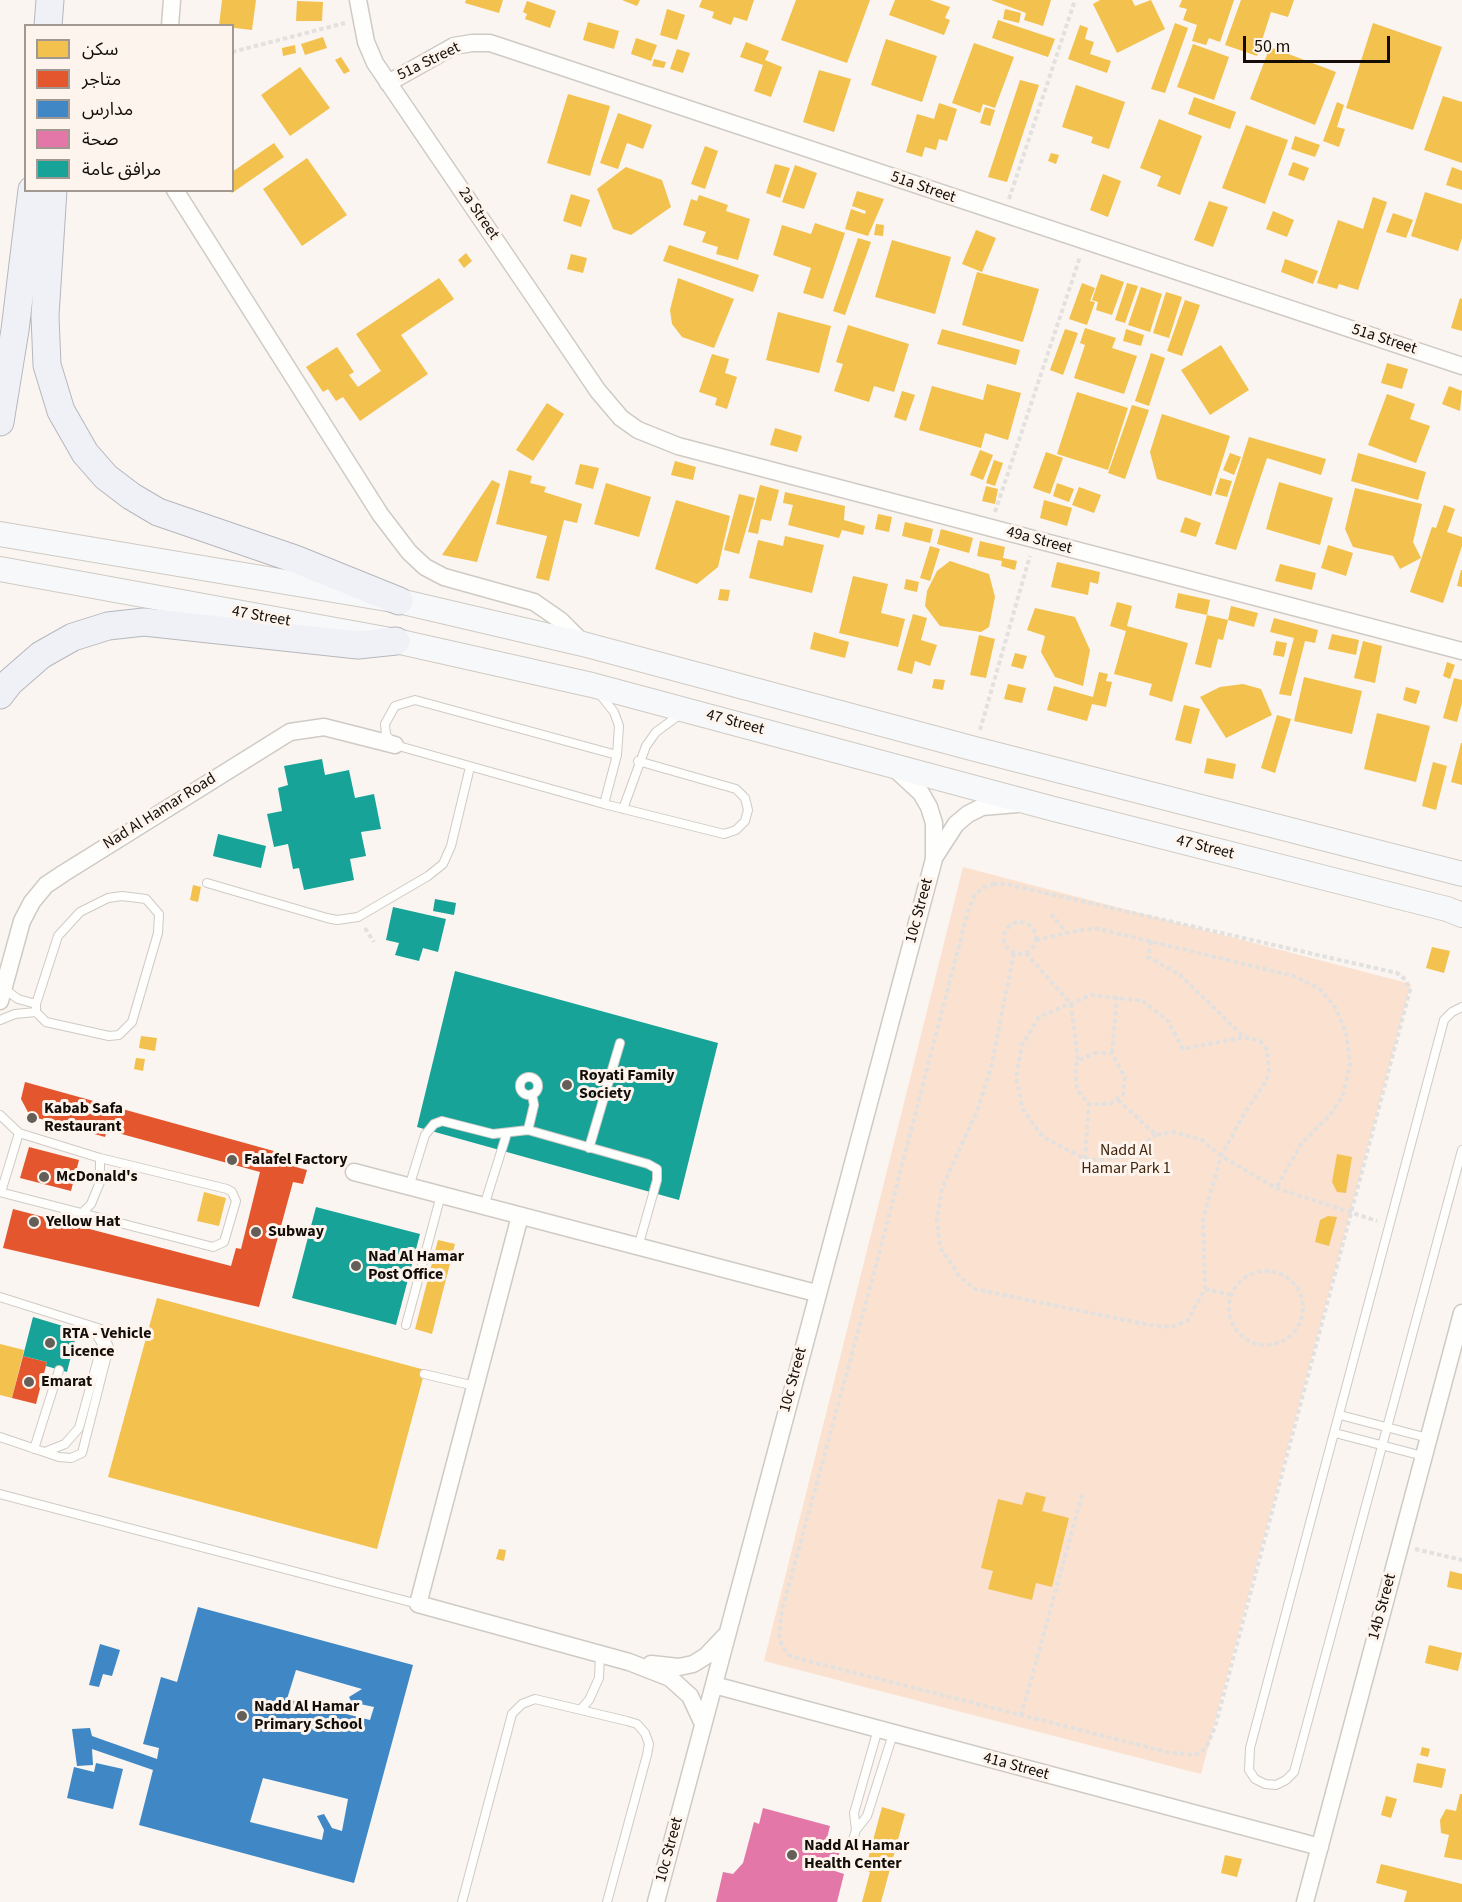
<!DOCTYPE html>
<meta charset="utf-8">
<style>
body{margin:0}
#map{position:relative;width:1462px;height:1902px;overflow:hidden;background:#faf5f0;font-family:"Source Sans 3","Noto Sans Arabic",sans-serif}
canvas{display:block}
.legend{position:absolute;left:24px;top:24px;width:210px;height:168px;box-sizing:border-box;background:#fdf4ed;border:2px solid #a09891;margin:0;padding:8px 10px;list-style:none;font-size:18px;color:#150e08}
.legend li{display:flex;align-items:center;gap:12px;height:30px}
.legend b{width:30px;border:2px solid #a09891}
.scale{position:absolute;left:1243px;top:36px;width:147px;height:27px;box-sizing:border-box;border:3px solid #150e08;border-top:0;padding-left:8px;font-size:18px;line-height:21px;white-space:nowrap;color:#150e08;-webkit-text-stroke:4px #fdf4ed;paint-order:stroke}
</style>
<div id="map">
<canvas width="1462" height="1902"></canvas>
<ul class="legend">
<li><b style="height:16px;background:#f2c14e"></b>سكن</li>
<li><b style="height:16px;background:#e4572e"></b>متاجر</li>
<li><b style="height:16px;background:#3f88c5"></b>مدارس</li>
<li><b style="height:16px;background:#e377a8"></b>صحة</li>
<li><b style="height:16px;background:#17a398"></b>مرافق عامة</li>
</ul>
<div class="scale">50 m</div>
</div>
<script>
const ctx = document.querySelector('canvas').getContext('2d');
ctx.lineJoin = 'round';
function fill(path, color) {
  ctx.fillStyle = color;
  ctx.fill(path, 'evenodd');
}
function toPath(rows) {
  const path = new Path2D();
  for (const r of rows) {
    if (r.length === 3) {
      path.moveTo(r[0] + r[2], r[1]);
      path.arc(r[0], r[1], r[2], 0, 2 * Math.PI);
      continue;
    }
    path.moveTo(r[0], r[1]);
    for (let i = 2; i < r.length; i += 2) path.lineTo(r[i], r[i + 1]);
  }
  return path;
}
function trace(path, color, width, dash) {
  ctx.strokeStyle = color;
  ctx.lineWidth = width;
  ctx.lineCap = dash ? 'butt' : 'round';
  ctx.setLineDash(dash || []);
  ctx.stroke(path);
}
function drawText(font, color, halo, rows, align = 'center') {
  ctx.font = font + ' "Source Sans 3",sans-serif';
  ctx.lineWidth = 6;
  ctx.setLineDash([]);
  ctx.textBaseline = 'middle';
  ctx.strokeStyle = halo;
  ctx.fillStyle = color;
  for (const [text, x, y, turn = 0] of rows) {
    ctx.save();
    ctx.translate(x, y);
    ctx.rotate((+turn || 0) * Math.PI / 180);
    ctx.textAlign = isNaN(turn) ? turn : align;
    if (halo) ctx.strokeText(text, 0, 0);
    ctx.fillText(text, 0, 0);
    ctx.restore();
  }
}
fill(toPath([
 [963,867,1411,984,1201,1774,764,1661]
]), '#fbe2d0');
fill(toPath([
 [222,0,256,0,252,30,219,26],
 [466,0,503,0,499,13,465,3],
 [622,0,640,0,637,6],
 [702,0,754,0,747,21,734,17,731,25,712,18,714,12,699,7],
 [796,0,870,0,847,63,781,40],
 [895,0,930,0,950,7,945,18,950,20,944,35,889,15],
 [991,0,1051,0,1043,26,1024,20,1026,13],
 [1100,0,1132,0,1135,6,1151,0,1165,29,1117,53,1093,4],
 [1182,0,1234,0,1220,42,1209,38,1206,45,1192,41,1197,25,1183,20,1187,9,1179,7],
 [1241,0,1294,0,1288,17,1271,12,1257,56,1225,45],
 [297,1,323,2,322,21,296,21],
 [527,1,556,11,550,28,525,19,527,14,523,12],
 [667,9,685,15,677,40,660,35],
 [1005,9,1021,13,1019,23,1003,19],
 [998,20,1055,39,1048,57,992,38],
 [588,22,619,31,614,49,583,40],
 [1175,23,1188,28,1165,93,1151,89],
 [1373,23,1442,47,1413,130,1346,108],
 [1080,25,1088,28,1085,39,1094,42,1090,54,1111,61,1107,73,1068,59],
 [323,37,327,48,305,55,301,44],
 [636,38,657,45,651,61,631,54],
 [886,39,937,56,922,102,871,85],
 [746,42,769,51,765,60,782,67,771,97,754,91,763,65,740,57],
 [974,43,1014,57,995,108,983,104,980,113,952,103],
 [1193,44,1229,57,1214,100,1177,87],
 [295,45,296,53,283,56,282,48],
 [1270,47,1336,72,1315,125,1250,99],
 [677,49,690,53,683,73,670,69],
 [341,57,350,71,344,74,335,60],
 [654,59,666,62,664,68,652,66],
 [300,67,330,108,290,136,261,95],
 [819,70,851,79,834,132,803,122],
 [1020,80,1039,85,1007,182,988,177],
 [1076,85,1125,102,1109,149,1091,143,1093,137,1062,127],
 [568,94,610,106,590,176,547,163],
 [1443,96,1462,102,1462,163,1424,150],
 [1194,97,1236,112,1230,129,1188,114],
 [1337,102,1344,105,1337,127,1345,129,1339,147,1323,141],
 [939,103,957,109,947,141,939,139,936,150,925,147,922,157,906,152,917,114,934,119],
 [985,107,995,110,990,126,980,123],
 [618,113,652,125,643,149,627,143,618,169,600,163],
 [1159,119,1202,136,1180,195,1157,186,1161,176,1140,168],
 [1246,125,1288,140,1265,204,1222,188],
 [1295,136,1320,145,1315,157,1291,149],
 [274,143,284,157,232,193,230,190,232,190,232,172],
 [705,146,718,151,705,189,691,184],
 [1051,153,1059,155,1056,164,1048,161],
 [307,158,347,215,302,246,263,189],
 [1293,162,1309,168,1304,181,1288,175],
 [775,164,790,168,780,198,766,193],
 [795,165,817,173,804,209,782,202],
 [626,167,662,180,671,207,631,235,613,229,597,189],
 [1452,167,1462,171,1462,190,1446,185],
 [1103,174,1121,181,1108,217,1090,210],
 [857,191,884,199,868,236,845,229,851,209,865,214,866,211,852,206],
 [1425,192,1462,204,1462,238,1458,251,1411,236],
 [571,194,590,200,581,227,563,221],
 [699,195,728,205,726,211,750,219,738,260,716,254,718,247,702,242,706,232,683,225,691,199,697,201],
 [1373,197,1387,202,1358,290,1339,284,1337,289,1317,283,1338,220,1363,229],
 [1209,201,1228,207,1213,247,1194,240],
 [1273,211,1294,220,1287,237,1266,229],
 [1393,213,1413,220,1406,238,1386,232],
 [815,223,845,233,823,299,803,293,811,268,773,255,782,225,811,234],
 [876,224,884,225,883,236,874,235],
 [976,230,996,238,982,272,962,264],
 [858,238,871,242,845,315,833,311],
 [892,240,951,257,935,314,875,297],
 [669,245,759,275,753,292,663,261],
 [466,253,472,261,464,268,458,260],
 [571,254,587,258,583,273,567,269],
 [1285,259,1318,271,1313,284,1281,272],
 [977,272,1039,289,1023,342,962,325],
 [1101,274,1124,282,1112,315,1096,310,1098,302,1092,300],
 [439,278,454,299,401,335,428,374,360,421,343,397,336,401,328,389,323,392,306,367,337,347,354,372,349,375,358,387,381,371,356,334],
 [678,278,734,299,714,348,682,337,672,324,670,310],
 [1082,283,1095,288,1090,301,1095,302,1087,325,1069,319],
 [1127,283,1138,286,1125,323,1115,320],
 [1141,287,1162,294,1150,332,1128,325],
 [1166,292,1182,297,1169,338,1153,333],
 [1460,298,1462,299,1462,331,1451,328],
 [1185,300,1200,305,1182,356,1167,351],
 [778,312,831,326,819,373,766,360],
 [848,325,909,344,894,392,874,386,869,402,834,391,843,364,836,362],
 [1085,328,1116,338,1112,348,1137,356,1124,394,1074,378,1085,345,1080,343],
 [942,329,1020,350,1016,365,937,344],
 [1065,329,1078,333,1063,375,1050,370],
 [1126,329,1144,335,1141,346,1123,341],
 [1221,345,1249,390,1210,415,1181,370],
 [1151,353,1165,358,1149,406,1135,401],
 [712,354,729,359,725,373,737,377,727,409,715,405,717,398,699,392],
 [1387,363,1408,369,1402,389,1381,383],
 [987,384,1021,393,1008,440,985,433,981,448,919,430,932,386,983,400],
 [1449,386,1462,391,1460,411,1442,404],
 [902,391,915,395,906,421,894,417],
 [1077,392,1128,408,1108,470,1057,454],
 [1387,394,1415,404,1410,419,1430,426,1416,463,1368,445],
 [547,403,564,414,533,461,516,450],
 [1132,405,1149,410,1125,479,1108,473],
 [1162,414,1230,436,1211,496,1157,479,1150,452],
 [775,428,802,436,797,452,770,445],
 [1249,437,1326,459,1321,475,1267,458,1236,550,1215,544],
 [980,450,993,455,983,480,970,475],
 [1046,452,1063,458,1050,494,1033,488],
 [1230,453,1241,457,1234,475,1223,470],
 [1358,453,1426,472,1418,500,1351,481],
 [994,460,1003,463,995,486,986,483],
 [675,461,696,467,693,480,671,475],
 [580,464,599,468,593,489,575,484],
 [509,470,532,476,530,483,546,487,544,492,582,504,577,523,564,520,549,581,536,578,547,536,496,524],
 [1220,478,1232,481,1227,497,1215,494],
 [492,480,500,484,477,562,442,555],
 [1279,482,1333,498,1320,545,1266,529],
 [606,483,651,497,639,537,594,524],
 [1057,483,1074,489,1069,502,1053,496],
 [760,485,779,490,771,521,761,519,758,534,748,532],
 [986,486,998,489,995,504,982,501],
 [1079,487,1101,495,1094,513,1072,505],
 [1355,488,1422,504,1413,542,1421,558,1400,569,1393,556,1353,547,1345,529],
 [785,492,845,506,844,520,865,526,863,535,842,530,839,538,788,525,793,505,783,503],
 [739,494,755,498,739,554,724,550],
 [676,500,730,516,718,567,697,584,655,569],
 [1044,500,1072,508,1067,526,1040,518],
 [1444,505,1455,509,1447,532,1462,537,1462,546,1443,603,1410,592,1432,527,1436,528],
 [878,514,892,517,889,532,875,529],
 [1185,517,1201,523,1196,537,1180,532],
 [905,522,933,529,930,543,902,536],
 [941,529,973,538,969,553,937,544],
 [785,536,824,545,812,593,749,578,758,540,783,546],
 [980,541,1005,547,1003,558,1017,561,1015,570,1001,566,1002,561,977,556],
 [1328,545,1353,553,1346,576,1321,568],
 [930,546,940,549,930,581,920,578],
 [950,561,989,574,995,597,989,627,981,632,940,626,925,606,927,591,937,571],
 [1057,562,1100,572,1098,584,1090,582,1088,595,1051,587],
 [1280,564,1316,573,1312,590,1275,581],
 [1461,570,1462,570,1462,587,1457,586],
 [853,576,888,584,881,613,905,619,898,647,839,633],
 [906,579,919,582,917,592,904,589],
 [720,589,730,590,728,601,718,600],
 [1178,593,1210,600,1207,615,1175,608],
 [1117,602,1132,606,1127,626,1188,643,1172,702,1149,695,1152,684,1114,674,1126,631,1110,626],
 [1231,606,1258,613,1254,627,1228,620],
 [1035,608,1075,617,1090,650,1083,686,1055,677,1041,652,1045,636,1027,630],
 [913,614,927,618,921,640,937,645,930,666,915,661,912,674,897,670],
 [1207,615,1228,620,1223,640,1218,639,1211,668,1195,664],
 [1274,618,1318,630,1315,643,1305,641,1291,696,1279,694,1294,638,1270,632],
 [814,632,849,642,845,658,810,649],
 [1332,634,1359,640,1356,655,1328,649],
 [979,635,995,639,986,678,970,675],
 [1276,641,1287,643,1284,657,1273,655],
 [1363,641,1382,646,1375,683,1354,678],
 [1015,653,1027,656,1023,669,1011,666],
 [1447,662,1455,665,1450,679,1443,676],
 [1099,672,1108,674,1106,681,1112,682,1106,707,1092,704,1087,721,1047,710,1054,686,1093,697],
 [1304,677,1362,691,1352,734,1294,721],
 [1454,678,1462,680,1462,703,1457,722,1443,718],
 [934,679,945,680,943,690,932,688],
 [1008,684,1026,688,1022,703,1004,699],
 [1243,684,1261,689,1272,715,1226,738,1200,697,1220,687],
 [1406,687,1420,691,1416,704,1403,700],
 [1184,705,1200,709,1191,744,1175,740],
 [1377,713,1430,726,1416,782,1364,769],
 [1277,715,1291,719,1275,773,1261,768],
 [1461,743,1462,743,1462,785,1451,782],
 [1207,758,1236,764,1233,779,1204,773],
 [1433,762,1447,766,1436,810,1422,806],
 [193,885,201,887,198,902,190,900],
 [1432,947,1450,951,1444,973,1426,968],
 [141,1036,157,1038,155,1051,139,1048],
 [136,1058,145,1059,143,1071,134,1069],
 [1337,1154,1352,1157,1346,1193,1337,1192,1332,1182],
 [204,1192,226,1198,219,1226,197,1221],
 [1328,1216,1337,1217,1329,1246,1315,1242,1320,1220],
 [438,1240,455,1244,432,1334,415,1329],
 [157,1298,425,1370,377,1549,108,1477],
 [0,1344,24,1350,12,1398,0,1395],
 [1026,1492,1046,1497,1042,1511,1069,1518,1052,1587,1036,1583,1032,1600,988,1589,993,1571,981,1568,998,1499,1022,1505],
 [499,1549,506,1550,504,1561,496,1559],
 [1450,1571,1462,1574,1462,1590,1447,1587],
 [1429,1645,1462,1653,1458,1671,1425,1663],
 [1422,1747,1430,1749,1428,1757,1420,1755],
 [1417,1763,1446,1769,1442,1788,1413,1782],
 [1460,1794,1462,1794,1462,1860,1444,1857,1449,1835,1441,1833,1440,1820,1446,1809,1456,1811],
 [1386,1796,1397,1799,1391,1818,1381,1815],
 [882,1807,905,1814,881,1902,862,1902,870,1872,865,1870],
 [1225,1855,1242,1859,1237,1877,1221,1873],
 [1381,1864,1462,1884,1462,1902,1404,1902,1407,1891,1376,1883]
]), '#f2c14e');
fill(toPath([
 [25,1082,299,1158,296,1167,307,1170,303,1184,293,1182,259,1307,3,1248,13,1209,231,1266,236,1248,241,1249,260,1172,107,1130,105,1137,30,1116,21,1099],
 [29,1147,79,1160,71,1191,20,1178],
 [23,1356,47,1362,36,1404,12,1398]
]), '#e4572e');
fill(toPath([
 [198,1607,413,1665,354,1883,139,1825,153,1770,92,1749,93,1765,77,1766,72,1729,90,1728,92,1736,157,1759,159,1748,143,1744,161,1677,177,1682],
 [296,1670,362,1689,349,1697,354,1707,360,1704,374,1707,370,1720,287,1699],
 [263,1778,348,1799,342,1831,332,1828,324,1814,317,1816,324,1830,322,1840,250,1822],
 [100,1644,120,1650,112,1676,103,1674,99,1687,89,1685],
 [96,1763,123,1769,113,1809,67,1798,74,1767,94,1772]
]), '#3f88c5');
fill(toPath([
 [763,1808,830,1826,826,1842,841,1846,835,1871,844,1874,837,1902,716,1902,723,1872,733,1874,743,1863,754,1822,759,1824]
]), '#e377a8');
fill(toPath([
 [322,759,325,775,349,770,355,798,374,794,381,829,361,832,366,856,350,859,354,880,304,890,299,868,293,869,288,844,274,847,267,814,282,811,278,788,288,785,284,766],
 [218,834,266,846,261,868,213,856],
 [435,899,456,903,454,915,433,911],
 [393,907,446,919,438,952,423,948,419,961,395,955,399,943,386,940],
 [455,971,718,1043,679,1200,417,1127],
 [316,1207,420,1234,396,1325,292,1298],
 [33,1317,73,1329,76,1336,67,1372,46,1366,47,1362,23,1356]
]), '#17a398');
const lane = toPath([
 [598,692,614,712,619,726,617,755,604,804],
 [617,755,415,700,395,706,385,724,386,735,395,745,604,804,724,834,736,830,745,821,748,810,745,798,736,789,638,761],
 [623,809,646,746,656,732,682,713],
 [207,883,327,918,337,920,358,917,428,876,443,864,451,846,470,767],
 [122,896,146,899,159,914,158,933,132,1022,119,1035,109,1036,46,1022,36,1012,36,1004,58,936,80,912,108,898,122,896],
 [3,988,18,999,36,1004],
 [1462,1007,1452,1012,1444,1020,1250,1748,1249,1770,1255,1779,1265,1784,1276,1785,1286,1780,1294,1772,1462,1150],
 [0,1020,15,1014,36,1012],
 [529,1086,9],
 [0,1115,19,1133,100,1158,227,1189,232,1192,236,1201,224,1242,213,1247,0,1192],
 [528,1130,534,1105,532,1094],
 [589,1148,620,1043],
 [409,1187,425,1135,434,1124,442,1121,493,1134,528,1130,648,1164,657,1169,657,1180,638,1247],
 [1,1192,19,1133],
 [484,1206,507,1133],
 [83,1212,91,1204,100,1182,100,1158],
 [0,1297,101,1329,109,1347,82,1453,71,1458,59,1457,0,1437],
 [406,1325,441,1195],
 [424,1374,475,1386],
 [1340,1415,1428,1438],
 [1335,1433,1423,1456],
 [34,1449,59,1370],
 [45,1452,65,1444,79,1428,102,1344,91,1326],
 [0,1494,418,1604],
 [581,1709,589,1700,599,1678,600,1654],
 [856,1830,867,1816,893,1734],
 [851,1846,856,1830,854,1813,878,1729],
 [462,1902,512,1714,522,1704,535,1699,627,1721,637,1724,645,1733,649,1744,647,1755,607,1902]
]);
const street = toPath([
 [358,0,366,42,375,63,598,391,621,418,638,430,678,446,1462,651],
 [170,26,172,0],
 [388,83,454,46,472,43,490,43,1462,366],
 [175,190,380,514,409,552,425,567,444,577,534,602,560,620,583,643],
 [934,858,956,824,968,814,982,807,1017,804],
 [0,1001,22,921,32,902,46,885,64,873,290,732,324,727,395,745],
 [354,1172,816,1293],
 [520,1216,418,1604,629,1662,670,1678,690,1696,703,1724],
 [651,1664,679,1667,693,1664,706,1656,725,1636],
 [714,1685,1320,1847],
 [656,1902,934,859,934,823,929,807,921,793,895,769],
 [1305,1902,1462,1313]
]);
const secondary = toPath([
 [0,534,399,601,583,644,975,749,1462,874],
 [0,569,396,641,592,685,1050,808,1447,909,1462,915]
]);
const primary = toPath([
 [48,26,50,0],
 [53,190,45,316,47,365,61,411,85,453,106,477,131,496,158,512,295,559,399,601],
 [0,422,15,330,32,190],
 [0,695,10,682,41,655,73,637,108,626,144,622,358,645,396,641]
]);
trace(lane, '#d0cac4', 10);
trace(street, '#d0cac4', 19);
trace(secondary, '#d0cac4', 26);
trace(primary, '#b6b6bd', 29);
trace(toPath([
 [232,52,345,23],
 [1009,199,1075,0],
 [995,512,1080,257],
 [980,730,1030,556],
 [993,884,1006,884,1397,973,1406,980,1410,990,1215,1727,1206,1748,1195,1755,1167,1752,804,1660,789,1655,782,1646,779,1634,782,1610,873,1277,968,911,974,897,982,888,993,884],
 [1051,914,1066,932],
 [1020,938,16],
 [365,928,374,942],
 [1036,940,1085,929,1099,929,1294,976,1320,989,1335,1007,1346,1032,1350,1064,1343,1095,1330,1115,1302,1143,1276,1188],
 [1151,941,1148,957,1180,975,1244,1037],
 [1014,953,991,1068,977,1111,942,1188,937,1220,940,1247,960,1277,975,1289,1149,1325,1171,1327,1187,1321,1205,1289,1203,1219,1221,1156,1244,1114,1266,1081,1269,1071,1267,1050,1260,1041,1244,1037,1183,1049,1168,1021,1143,1001,1091,995,1039,1017,1022,1045,1016,1077,1023,1110,1043,1137,1085,1159,1100,1160,1128,1156,1156,1135],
 [1026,953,1071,1004,1078,1061],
 [1094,1053,1112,1053,1125,1078,1123,1095,1110,1104,1089,1104,1077,1090,1075,1067,1078,1061,1094,1053],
 [1112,1053,1117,997],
 [1118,1100,1156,1135,1175,1132,1202,1140,1221,1156,1276,1188,1377,1221],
 [1085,1159,1089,1104],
 [1266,1308,37],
 [1205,1289,1230,1295],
 [1415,1549,1462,1560],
 [1021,1716,1082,1495]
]), '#e2e1df', 4, [4.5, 3]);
trace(lane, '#fefefd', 8);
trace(street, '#fefefd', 16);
trace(secondary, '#f7f8f9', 24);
trace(primary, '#f0f1f6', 27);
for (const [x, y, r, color] of [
 [567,1085,6,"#655f59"],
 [32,1118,6,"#655f59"],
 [232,1160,6,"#655f59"],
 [44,1177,6,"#655f59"],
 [34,1222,6,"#655f59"],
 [256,1232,6,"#655f59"],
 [356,1266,6,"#655f59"],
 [50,1343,6,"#655f59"],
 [29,1382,6,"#655f59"],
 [242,1716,6,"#655f59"],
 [792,1855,6,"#655f59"]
]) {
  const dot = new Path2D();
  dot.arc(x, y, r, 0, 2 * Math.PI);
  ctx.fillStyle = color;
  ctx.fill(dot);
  trace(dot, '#fdf4ed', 2);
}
drawText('16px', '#150e08', '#fdf4ed', [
 ["51a Street",429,62,-26],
 ["51a Street",923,188,19],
 ["2a Street",478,214,56],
 ["51a Street",1384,340,18],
 ["49a Street",1039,541,15],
 ["47 Street",261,617,10],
 ["47 Street",735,723,15],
 ["Nad Al Hamar Road",160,812,-32],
 ["47 Street",1205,848,14],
 ["10c Street",920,911,-75],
 ["10c Street",794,1380,-75],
 ["14b Street",1383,1607,-75],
 ["41a Street",1016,1767,15],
 ["10c Street",670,1850,-75]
]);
drawText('bold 16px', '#150e08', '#fdf4ed', [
 ["Royati Family",579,1076],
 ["Society",579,1094],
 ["Kabab Safa",44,1109],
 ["Restaurant",44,1127],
 ["Falafel Factory",244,1160],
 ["McDonald's",56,1177],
 ["Yellow Hat",46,1222],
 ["Subway",268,1232],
 ["Nad Al Hamar",368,1257],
 ["Post Office",368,1275],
 ["RTA - Vehicle",62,1334],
 ["Licence",62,1352],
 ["Emarat",41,1382],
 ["Nadd Al Hamar",254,1707],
 ["Primary School",254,1725],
 ["Nadd Al Hamar",804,1846],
 ["Health Center",804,1864]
], 'left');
drawText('16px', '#41250c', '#fdf4ed', [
 ["Nadd Al",1126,1151],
 ["Hamar Park 1",1126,1169]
]);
</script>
